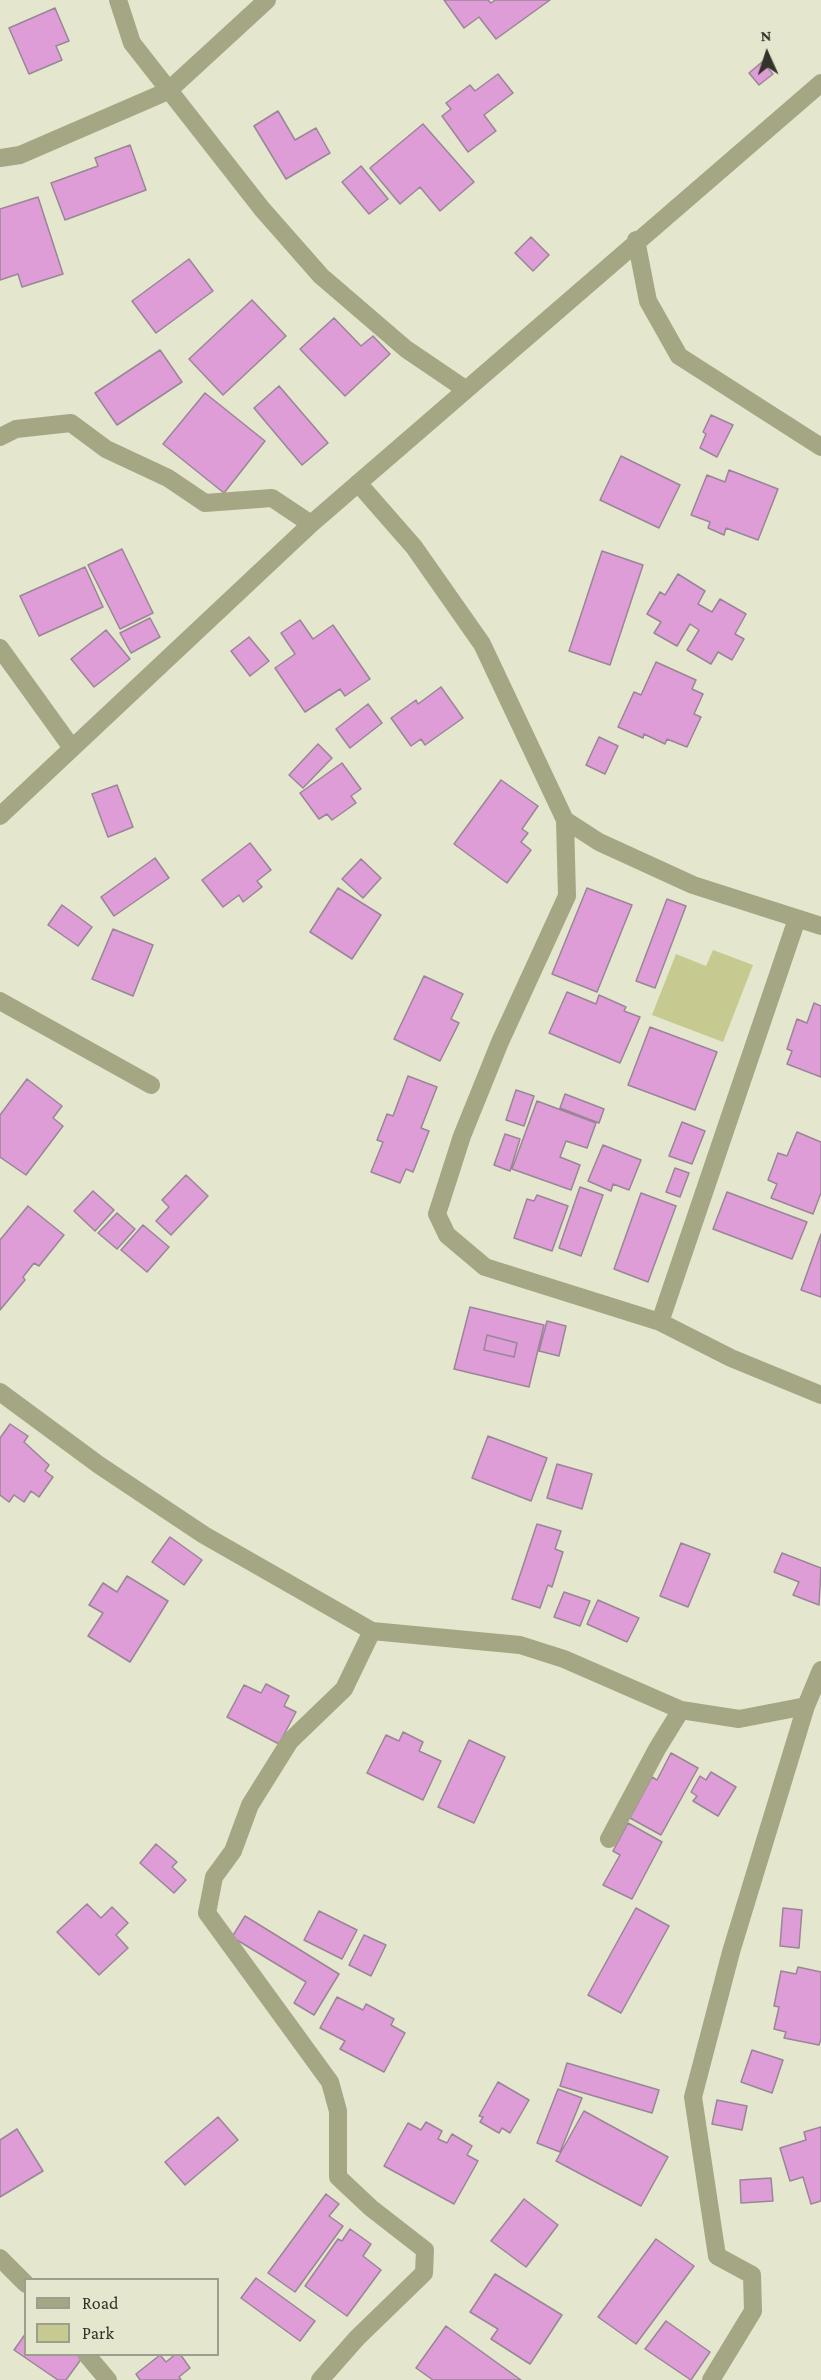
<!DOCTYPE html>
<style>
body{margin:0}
#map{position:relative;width:821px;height:2380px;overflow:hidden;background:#e4e6cd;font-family:"Crimson Pro",serif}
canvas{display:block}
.legend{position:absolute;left:24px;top:2278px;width:195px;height:78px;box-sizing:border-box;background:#e4e6cd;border:2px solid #9d9e8c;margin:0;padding:8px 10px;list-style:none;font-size:18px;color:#33332a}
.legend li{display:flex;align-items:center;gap:12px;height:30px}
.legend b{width:30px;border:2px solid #9d9e8c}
.north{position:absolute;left:737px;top:24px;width:60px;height:60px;-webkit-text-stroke:4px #e4e6cd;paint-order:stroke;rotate:357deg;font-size:16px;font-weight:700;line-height:24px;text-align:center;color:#33332a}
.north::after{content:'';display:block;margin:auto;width:21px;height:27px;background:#33332a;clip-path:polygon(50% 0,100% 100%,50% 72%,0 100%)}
</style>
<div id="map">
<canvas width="821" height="2380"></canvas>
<ul class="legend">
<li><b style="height:8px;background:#a4a684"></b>Road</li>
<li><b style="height:16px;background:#c6ca91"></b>Park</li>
</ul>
<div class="north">N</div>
</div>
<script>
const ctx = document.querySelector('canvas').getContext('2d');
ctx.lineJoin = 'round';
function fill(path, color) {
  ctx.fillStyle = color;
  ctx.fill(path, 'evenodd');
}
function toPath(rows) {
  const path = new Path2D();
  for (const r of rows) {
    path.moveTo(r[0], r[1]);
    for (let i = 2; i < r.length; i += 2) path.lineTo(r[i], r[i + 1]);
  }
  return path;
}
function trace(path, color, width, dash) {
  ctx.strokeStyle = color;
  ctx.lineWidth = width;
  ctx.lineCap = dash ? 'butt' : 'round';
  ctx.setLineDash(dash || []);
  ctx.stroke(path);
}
fill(toPath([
 [713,950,753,965,723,1042,652,1015,676,954,706,966]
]), '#c6ca91');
const building = toPath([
 [444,0,488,0,491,3,495,0,550,0,496,39,479,17,464,28,444,0],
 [55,8,69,41,56,46,62,60,29,74,9,28,55,8],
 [762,62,773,74,759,85,749,73,762,62],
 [498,74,513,93,484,115,496,131,468,152,442,116,451,109,446,103,470,85,475,91,498,74],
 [278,111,295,140,316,128,330,153,286,179,254,126,278,111],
 [423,124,474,182,440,211,420,187,400,204,370,168,423,124],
 [130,145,146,190,65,220,51,183,98,166,95,158,130,145],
 [361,166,388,199,369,214,342,182,361,166],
 [38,197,63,274,22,287,18,274,0,280,0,209,38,197],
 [531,237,549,255,533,271,515,253,531,237],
 [189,259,213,291,156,333,132,301,189,259],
 [252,300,286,336,223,395,189,359,252,300],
 [334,318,361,346,373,336,390,354,345,396,300,349,334,318],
 [160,350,182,382,117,425,95,393,160,350],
 [279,386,328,443,302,465,254,408,279,386],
 [205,393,265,441,224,493,163,444,205,393],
 [711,415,733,425,717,457,700,448,706,434,703,432,711,415],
 [621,456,680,485,659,528,600,500,621,456],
 [729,470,778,489,758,540,726,528,724,535,708,528,710,522,691,515,707,475,725,482,729,470],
 [122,549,153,613,120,629,88,565,122,549],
 [602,551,643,565,610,665,569,651,602,551],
 [85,567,103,607,39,636,20,596,85,567],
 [678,574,705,591,698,604,712,612,720,599,746,614,735,634,744,639,732,660,718,652,711,664,687,650,699,630,690,624,677,646,654,633,661,622,647,614,660,592,665,595,678,574],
 [150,618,160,637,131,653,120,633,150,618],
 [300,620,313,639,333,625,370,679,345,696,340,689,305,712,275,668,295,654,281,633,300,620],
 [106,630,130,659,94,687,71,659,106,630],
 [249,637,269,661,250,676,231,651,249,637],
 [656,662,696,680,692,689,703,694,694,714,701,717,687,747,667,739,665,744,644,734,643,738,618,727,634,692,641,695,656,662],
 [441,687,463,718,425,745,421,739,411,746,391,718,416,700,418,704,441,687],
 [368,704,382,723,350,748,336,729,368,704],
 [599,737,618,746,605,774,586,765,599,737],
 [318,744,332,758,303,788,289,775,318,744],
 [342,763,361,789,351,796,356,803,332,820,327,814,319,819,300,793,342,763],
 [501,780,538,806,522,829,528,833,521,842,531,850,507,883,454,844,501,780],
 [117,785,133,827,108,837,92,794,117,785],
 [250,843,271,870,257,881,262,887,243,902,239,895,223,907,202,880,250,843],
 [155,858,169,878,114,916,101,897,155,858],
 [361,859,381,878,363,898,342,879,361,859],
 [338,888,381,915,352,959,310,932,338,888],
 [587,888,632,905,597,992,552,974,587,888],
 [667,899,686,906,655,988,636,981,667,899],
 [62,905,92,927,78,946,48,925,62,905],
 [113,929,153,945,133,996,92,979,113,929],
 [424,976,463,994,451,1019,459,1023,440,1061,394,1039,424,976],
 [567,992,596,1004,599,995,626,1007,624,1011,640,1017,620,1063,549,1033,567,992],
 [814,1003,821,1006,821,1077,787,1064,792,1051,787,1049,797,1019,807,1023,814,1003],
 [650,1027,717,1052,695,1110,628,1085,650,1027],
 [408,1076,437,1087,421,1128,429,1131,413,1172,406,1169,400,1183,371,1172,383,1142,377,1140,387,1114,393,1116,408,1076],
 [27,1079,62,1106,53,1118,63,1126,26,1175,0,1157,0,1115,27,1079],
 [516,1090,534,1096,524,1126,506,1120,516,1090],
 [565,1094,604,1109,599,1123,560,1108,565,1094],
 [537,1101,596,1123,587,1148,566,1141,560,1157,580,1165,571,1190,512,1169,537,1101],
 [682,1122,705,1131,692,1164,669,1156,682,1122],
 [797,1132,821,1142,821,1193,813,1214,771,1198,777,1184,768,1180,778,1153,787,1156,797,1132],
 [505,1134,520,1139,510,1171,494,1165,505,1134],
 [603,1145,641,1160,629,1190,613,1184,611,1191,588,1181,603,1145],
 [675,1168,689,1173,680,1197,666,1192,675,1168],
 [186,1175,208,1196,171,1235,156,1221,169,1207,162,1200,186,1175],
 [580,1187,603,1195,581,1256,559,1248,580,1187],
 [93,1191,114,1210,95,1231,74,1211,93,1191],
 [727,1192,807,1222,792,1259,713,1229,727,1192],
 [641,1193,676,1206,648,1282,614,1269,641,1193],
 [537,1195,568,1206,552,1251,514,1238,527,1199,534,1201,537,1195],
 [28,1206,64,1235,39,1266,34,1263,23,1277,25,1280,0,1310,0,1240,28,1206],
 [117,1213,135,1229,117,1249,98,1233,117,1213],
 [143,1225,169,1247,147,1272,121,1250,143,1225],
 [821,1234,821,1297,801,1290,821,1234],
 [470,1307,544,1325,529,1387,454,1369,470,1307],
 [487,1335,517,1343,514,1357,484,1350,487,1335],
 [547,1321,566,1326,559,1356,539,1351,547,1321],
 [487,1335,517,1343,514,1357,484,1350,487,1335],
 [10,1424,28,1436,24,1442,49,1465,45,1471,53,1477,39,1497,31,1491,24,1502,14,1495,9,1502,0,1495,0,1438,10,1424],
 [488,1436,547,1458,531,1501,472,1478,488,1436],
 [557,1464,592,1474,582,1509,547,1498,557,1464],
 [537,1524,561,1531,555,1549,563,1552,552,1587,548,1585,540,1608,512,1599,537,1524],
 [170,1537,202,1560,184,1585,152,1562,170,1537],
 [681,1543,710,1554,688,1607,660,1596,681,1543],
 [782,1553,821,1568,819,1605,793,1595,799,1582,774,1572,782,1553],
 [127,1576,168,1601,130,1662,88,1636,103,1613,89,1605,103,1583,117,1592,127,1576],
 [564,1592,590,1601,580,1626,554,1617,564,1592],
 [598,1600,639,1618,627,1642,587,1624,598,1600],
 [266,1684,289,1696,284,1706,296,1712,279,1744,227,1717,244,1685,261,1693,266,1684],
 [403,1732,423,1742,419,1751,441,1761,423,1800,367,1773,386,1735,399,1741,403,1732],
 [469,1740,505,1757,474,1823,438,1807,469,1740],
 [671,1753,698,1768,661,1835,630,1818,652,1777,657,1780,671,1753],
 [711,1772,736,1787,718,1816,693,1801,697,1796,691,1792,700,1776,706,1780,711,1772],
 [628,1823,662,1842,632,1899,603,1885,620,1855,613,1851,628,1823],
 [156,1844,177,1862,172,1867,186,1880,174,1893,140,1863,156,1844],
 [87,1904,101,1918,112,1907,128,1923,116,1935,128,1948,99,1975,57,1932,87,1904],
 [636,1908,669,1926,621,2013,588,1995,636,1908],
 [783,1908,802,1910,799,1948,780,1946,783,1908],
 [319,1911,357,1930,342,1959,304,1940,319,1911],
 [245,1916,339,1974,314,2015,294,2003,306,1982,232,1937,245,1916],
 [364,1935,386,1945,371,1976,349,1965,364,1935],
 [798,1967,821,1972,821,2039,819,2045,784,2038,786,2032,774,2029,779,2007,774,2006,781,1971,796,1974,798,1967],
 [337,1997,363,2010,366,2004,394,2019,391,2025,405,2033,384,2072,340,2049,345,2041,320,2028,337,1997],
 [752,2050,783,2060,772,2093,741,2082,752,2050],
 [567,2063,659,2090,652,2113,560,2086,567,2063],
 [498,2082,529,2100,510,2133,502,2128,499,2133,480,2122,483,2117,479,2116,498,2082],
 [558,2089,582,2098,560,2152,537,2143,558,2089],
 [717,2100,747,2106,742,2130,712,2124,717,2100],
 [584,2111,668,2157,641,2206,556,2161,584,2111],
 [218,2117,238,2140,185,2185,165,2162,218,2117],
 [426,2122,442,2131,438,2139,447,2143,452,2134,472,2146,467,2155,478,2161,454,2204,384,2166,408,2123,421,2130,426,2122],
 [821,2127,821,2201,811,2204,803,2177,790,2181,780,2148,806,2140,804,2132,821,2127],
 [17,2129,43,2171,0,2197,0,2140,17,2129],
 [771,2178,773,2201,741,2203,740,2180,771,2178],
 [326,2194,339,2204,329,2216,343,2226,295,2292,268,2273,326,2194],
 [524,2199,558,2225,526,2267,491,2241,524,2199],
 [350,2229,371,2244,363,2256,381,2270,347,2316,305,2286,338,2239,342,2241,350,2229],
 [656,2239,694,2266,636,2344,598,2317,656,2239],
 [495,2274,562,2315,530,2364,491,2339,498,2329,470,2312,495,2274],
 [256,2278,315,2321,300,2341,241,2298,256,2278],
 [666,2321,710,2352,691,2380,645,2349,666,2321],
 [446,2326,521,2380,433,2380,416,2368,446,2326],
 [26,2333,26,2354,77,2354,82,2358,66,2380,58,2380,14,2350,26,2333],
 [176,2354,180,2354,190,2368,179,2377,181,2380,140,2380,136,2374,160,2355,166,2362,176,2354]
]);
fill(building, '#de9dd7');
trace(building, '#998697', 1.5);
trace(toPath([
 [118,0,132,43,262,209,321,276,406,349,465,389],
 [0,158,20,155,168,91,267,0],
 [636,240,648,301,679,356,821,447],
 [0,437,16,429,71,423,106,449,168,478,205,503,272,498,311,524],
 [358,483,414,547,482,644,565,820,599,842,693,885,821,926],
 [0,648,72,748],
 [0,816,311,524,821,83],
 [565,820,567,896,500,1042,462,1136,437,1214,447,1235,485,1267,660,1322,731,1358,821,1395],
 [0,1001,151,1085],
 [660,1322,797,919],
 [0,1392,99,1465,204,1535,372,1631,520,1645,564,1659,681,1710,739,1719,806,1706],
 [609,1839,657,1749,681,1710],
 [0,2258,26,2284],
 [86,2354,108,2380],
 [320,2380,357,2338,424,2273,425,2250,371,2208,338,2177,338,2111,330,2082,207,1913,214,1877,233,1851,250,1805,290,1741,344,1689,372,1631],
 [711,2380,753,2311,752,2275,717,2256,693,2097,731,1952,806,1706,821,1670]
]), '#a4a684', 18);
</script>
